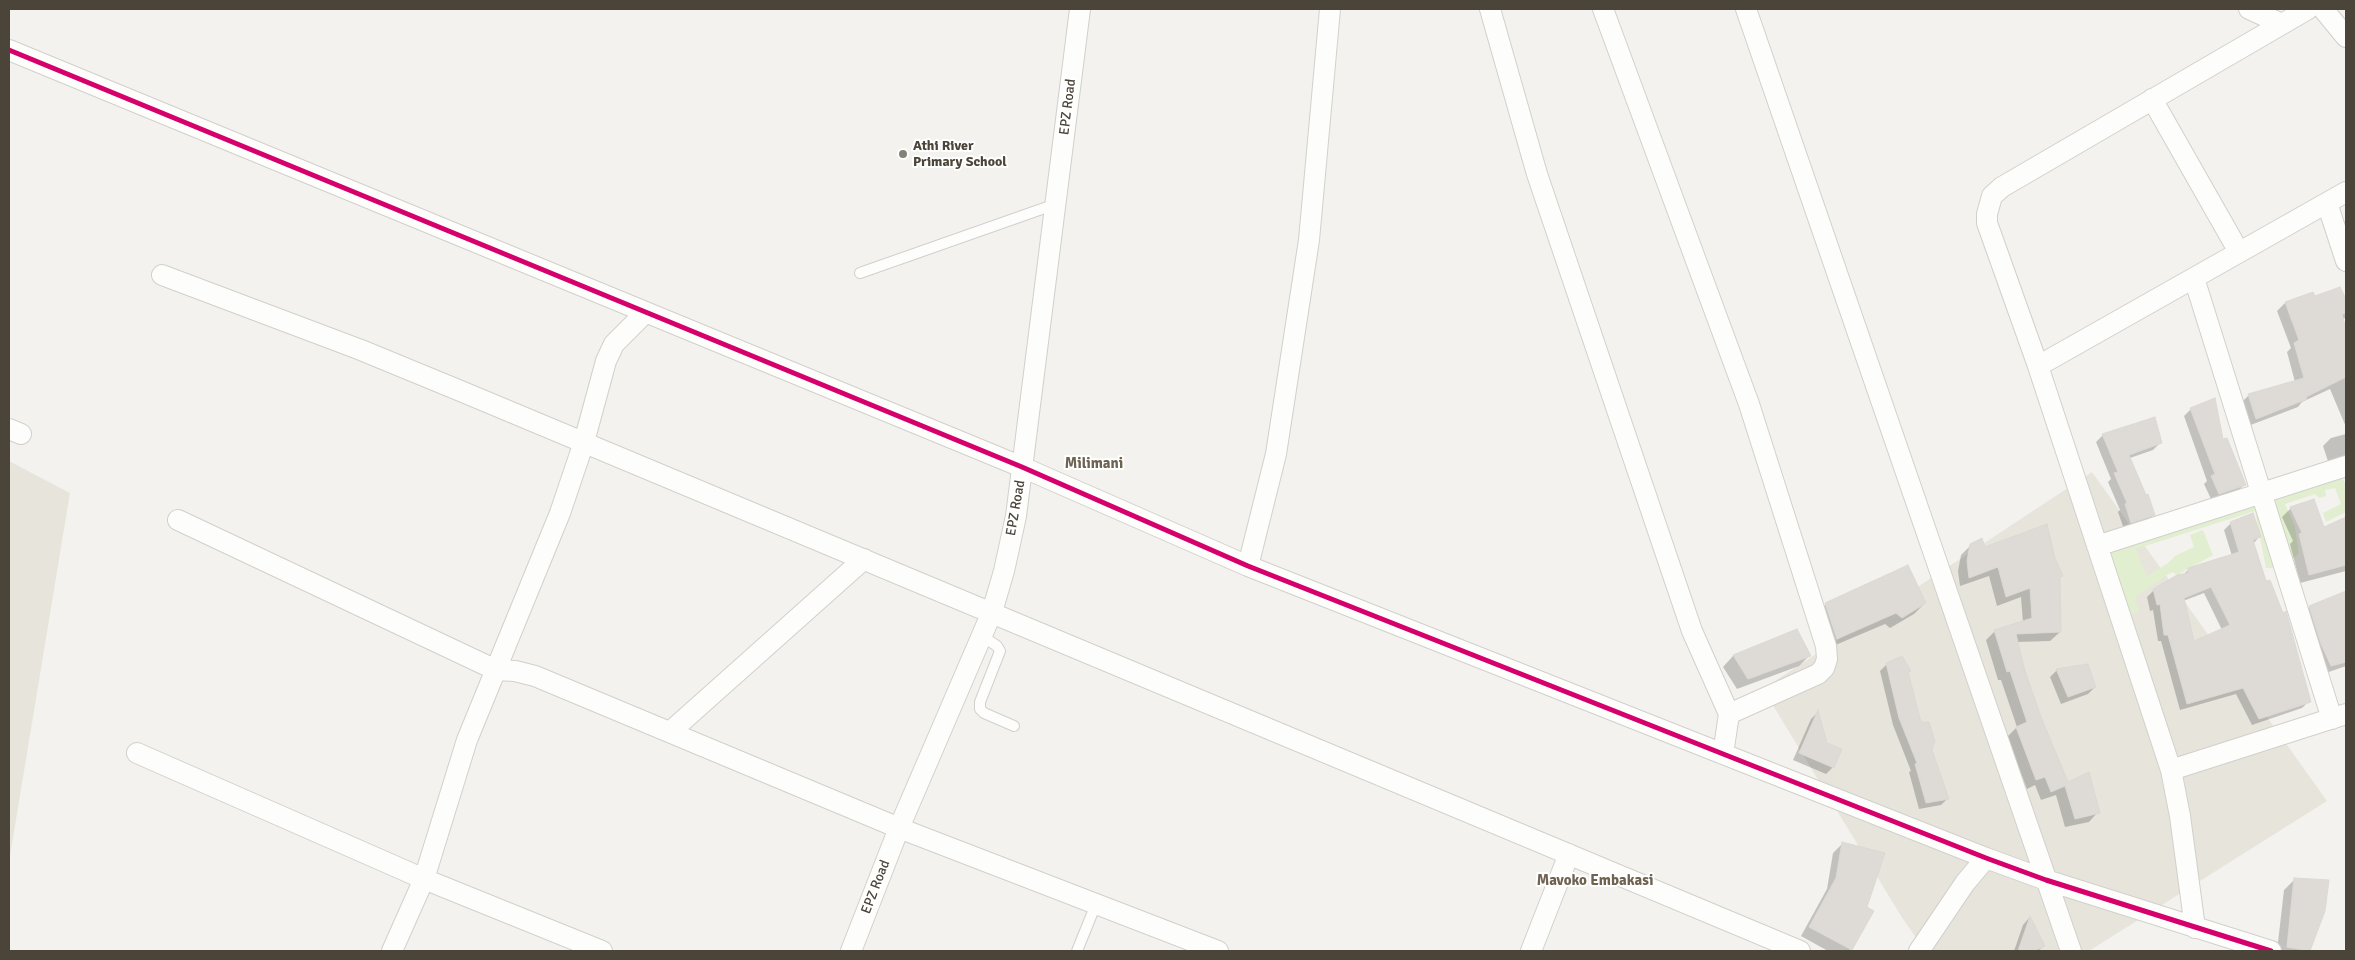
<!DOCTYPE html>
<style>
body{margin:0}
#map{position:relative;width:2355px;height:960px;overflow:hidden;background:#f4f2ee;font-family:Signika,sans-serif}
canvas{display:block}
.frame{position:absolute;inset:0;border:10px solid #4b4439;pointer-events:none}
</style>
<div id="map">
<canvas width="2355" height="960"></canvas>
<div class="frame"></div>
</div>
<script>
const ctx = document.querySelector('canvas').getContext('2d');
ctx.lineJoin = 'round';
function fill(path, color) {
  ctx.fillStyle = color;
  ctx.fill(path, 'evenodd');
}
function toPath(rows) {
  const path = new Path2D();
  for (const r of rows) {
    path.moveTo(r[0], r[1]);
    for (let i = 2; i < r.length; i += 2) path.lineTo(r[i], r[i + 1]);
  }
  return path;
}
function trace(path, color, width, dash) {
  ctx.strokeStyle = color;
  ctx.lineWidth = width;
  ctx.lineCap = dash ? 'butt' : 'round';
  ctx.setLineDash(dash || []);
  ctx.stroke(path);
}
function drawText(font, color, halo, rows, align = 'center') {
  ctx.font = font + ' Signika,sans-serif';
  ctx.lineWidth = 4;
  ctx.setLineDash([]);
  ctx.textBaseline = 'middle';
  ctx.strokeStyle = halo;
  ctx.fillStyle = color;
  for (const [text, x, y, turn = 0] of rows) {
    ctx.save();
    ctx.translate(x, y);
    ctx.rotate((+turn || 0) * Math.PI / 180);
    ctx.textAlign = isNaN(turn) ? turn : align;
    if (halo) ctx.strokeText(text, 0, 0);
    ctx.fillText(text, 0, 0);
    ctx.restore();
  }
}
fill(toPath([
 [9,461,70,493,9,862],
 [2092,472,2327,801,2089,951,1925,951,1901,916,1763,689]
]), '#e7e4dc');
fill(toPath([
 [2342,475,2346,486,2346,512,2326,522,2323,513,2341,504,2335,488,2325,490,2326,496,2319,498,2315,494,2285,504,2295,527,2299,554,2291,560,2271,501],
 [2258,505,2279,568,2266,568,2255,511,2136,549,2147,576,2167,564,2175,556,2194,547,2190,535,2203,530,2213,555,2177,575,2172,572,2135,597,2139,612,2129,615,2109,551]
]), '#e1eecf');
fill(toPath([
 [2314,297,2342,297,2346,301,2346,318,2342,319,2346,334,2346,427,2330,389,2302,402,2298,407,2248,426,2241,403,2249,395,2295,382,2287,352,2291,348,2277,311,2285,303],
 [2191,409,2222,441,2244,485,2237,492,2212,501,2204,484,2207,481,2184,416],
 [2346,434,2346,462,2329,464,2323,446,2331,438],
 [2103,435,2160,443,2153,450,2130,458,2154,514,2147,522,2124,529,2118,512,2120,510,2108,482,2111,479,2096,442],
 [2291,508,2323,528,2346,520,2346,571,2300,583,2290,544,2293,541,2282,517],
 [2231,523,2259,537,2253,544,2309,701,2302,708,2252,725,2236,694,2180,710,2161,641,2158,641,2153,610,2150,611,2147,597,2154,590,2183,575,2188,570,2232,556,2224,530],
 [2204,593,2222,630,2193,642,2183,601],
 [1971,545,2054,558,2061,576,2059,578,2060,632,2050,641,2016,642,2039,717,2067,784,2098,812,2089,822,2065,827,2056,795,2041,800,2035,785,2027,789,2007,737,2017,727,2001,680,1998,680,1986,640,1995,631,2023,623,2021,597,1997,606,1989,576,1960,586,1958,571,1961,555],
 [2346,592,2346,666,2323,674,2301,615,2310,607],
 [1925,603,1914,614,1890,628,1885,624,1826,649,1815,615,1826,604],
 [1796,631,1810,655,1799,666,1737,689,1723,667,1733,656],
 [1887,664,1910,671,1907,673,1920,724,1948,798,1941,805,1919,809,1909,772,1911,771,1893,725,1880,671],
 [2057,670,2095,687,2088,694,2061,704,2050,677],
 [1817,713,1833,767,1826,774,1793,760,1811,719],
 [1843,843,1866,907,1873,911,1849,951,1828,951,1801,936,1827,889,1833,853],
 [2295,879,2309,950,2277,951,2284,890],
 [2029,918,2044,946,2038,951,2014,951,2023,925]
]), '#0003');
const building = toPath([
 [2340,287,2346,299,2346,313,2342,314,2346,329,2346,377,2306,397,2307,399,2256,419,2248,394,2304,378,2294,343,2299,340,2285,302,2313,292,2315,296,2340,287],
 [2215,398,2223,439,2227,438,2246,485,2219,494,2211,476,2215,474,2190,408,2215,398],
 [2155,417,2162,443,2129,455,2146,495,2148,494,2155,515,2131,523,2125,504,2127,503,2114,473,2118,472,2102,434,2155,417],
 [2314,499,2324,527,2346,517,2346,565,2309,575,2299,534,2302,533,2290,507,2314,499],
 [2253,513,2261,537,2253,540,2266,581,2270,580,2283,613,2286,611,2311,702,2259,719,2243,688,2187,704,2168,635,2164,635,2160,604,2157,605,2153,589,2177,575,2188,573,2188,568,2239,552,2230,522,2253,513],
 [2211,587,2230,625,2194,641,2184,598,2211,587],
 [2047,524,2055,558,2063,576,2060,577,2061,632,2016,634,2025,671,2041,717,2068,782,2089,772,2100,813,2075,819,2065,786,2051,792,2045,777,2036,780,2016,727,2027,722,2010,671,2007,672,1994,630,2032,618,2030,588,2006,597,1998,567,1969,578,1967,561,1970,544,1982,538,1985,547,2047,524],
 [1908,565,1926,603,1902,618,1896,613,1837,639,1825,603,1908,565],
 [2346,591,2346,662,2331,666,2321,644,2309,606,2346,591],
 [1797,629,1811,656,1748,679,1733,655,1797,629],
 [1902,656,1911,671,1908,672,1921,722,1929,722,1935,741,1932,750,1949,799,1926,803,1915,764,1917,763,1899,718,1886,663,1902,656],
 [2088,664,2096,687,2068,697,2056,669,2088,664],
 [1818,710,1827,743,1842,749,1834,768,1799,753,1818,710],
 [1842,842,1885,853,1867,907,1874,911,1852,950,1809,927,1836,878,1842,842],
 [2294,878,2329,880,2325,911,2310,951,2287,947,2294,878],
 [2030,916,2045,946,2034,951,2018,951,2030,916]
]);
fill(building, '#dedbd6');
trace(building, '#dcd9d4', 1);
const lane = toPath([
 [860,273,1056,204],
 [982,636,997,646,1000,651,980,702,980,709,984,713,1014,726],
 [1077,951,1096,904]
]);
const street = toPath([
 [1490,9,1537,174,1692,631,1729,714,1723,754],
 [1603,9,1749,404,1826,646,1827,659,1824,668,1818,674,1729,714],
 [1746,9,2071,951],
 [2249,9,2282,24],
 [2323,9,2346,37],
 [9,50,1022,467,1248,566,1986,858,2046,880,2271,951],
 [2152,99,2239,252],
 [2327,203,2346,261],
 [162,275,361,350,463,392,1800,951],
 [2194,278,2332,719],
 [2038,366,2346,192],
 [9,429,21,434],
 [178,520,496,670,515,671,535,676,899,828,1218,951],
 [2097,546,2346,466],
 [1248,566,1276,454,1309,240,1330,9],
 [670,732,864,559],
 [137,753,424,879,602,951],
 [2171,770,2346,714],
 [2195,928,2180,816,2171,770,2038,366,1987,223,1987,214,1992,196,2002,187,2308,9],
 [392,951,424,879,467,740,560,513,584,442,606,361,614,344,645,313],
 [851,951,899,828,992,612,1004,571,1016,516,1080,9],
 [1531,951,1569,854],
 [1919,951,1965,883,1986,858]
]);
trace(lane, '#d2d0cb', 12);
trace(street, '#d2d0cb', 22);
trace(lane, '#fdfdfc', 10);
trace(street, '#fdfdfc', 20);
trace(toPath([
 [9,50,1022,467,1248,566,1986,858,2046,880,2271,951]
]), '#d6006c', 5);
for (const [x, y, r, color] of [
 [903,154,5,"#868178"]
]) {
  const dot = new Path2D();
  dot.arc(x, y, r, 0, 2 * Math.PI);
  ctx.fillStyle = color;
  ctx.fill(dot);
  trace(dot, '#fff', 2);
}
drawText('14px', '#4b4439', '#fff', [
 ["EPZ Road",1068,107,-83],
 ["EPZ Road",1016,508,-80],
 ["EPZ Road",876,887,-69]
]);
drawText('bold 14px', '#4b4439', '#fff', [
 ["Athi River",913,146],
 ["Primary School",913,162]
], 'left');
drawText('bold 15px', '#6e6250', '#fff', [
 ["Milimani",1094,464],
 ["Mavoko Embakasi",1595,881]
]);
</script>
